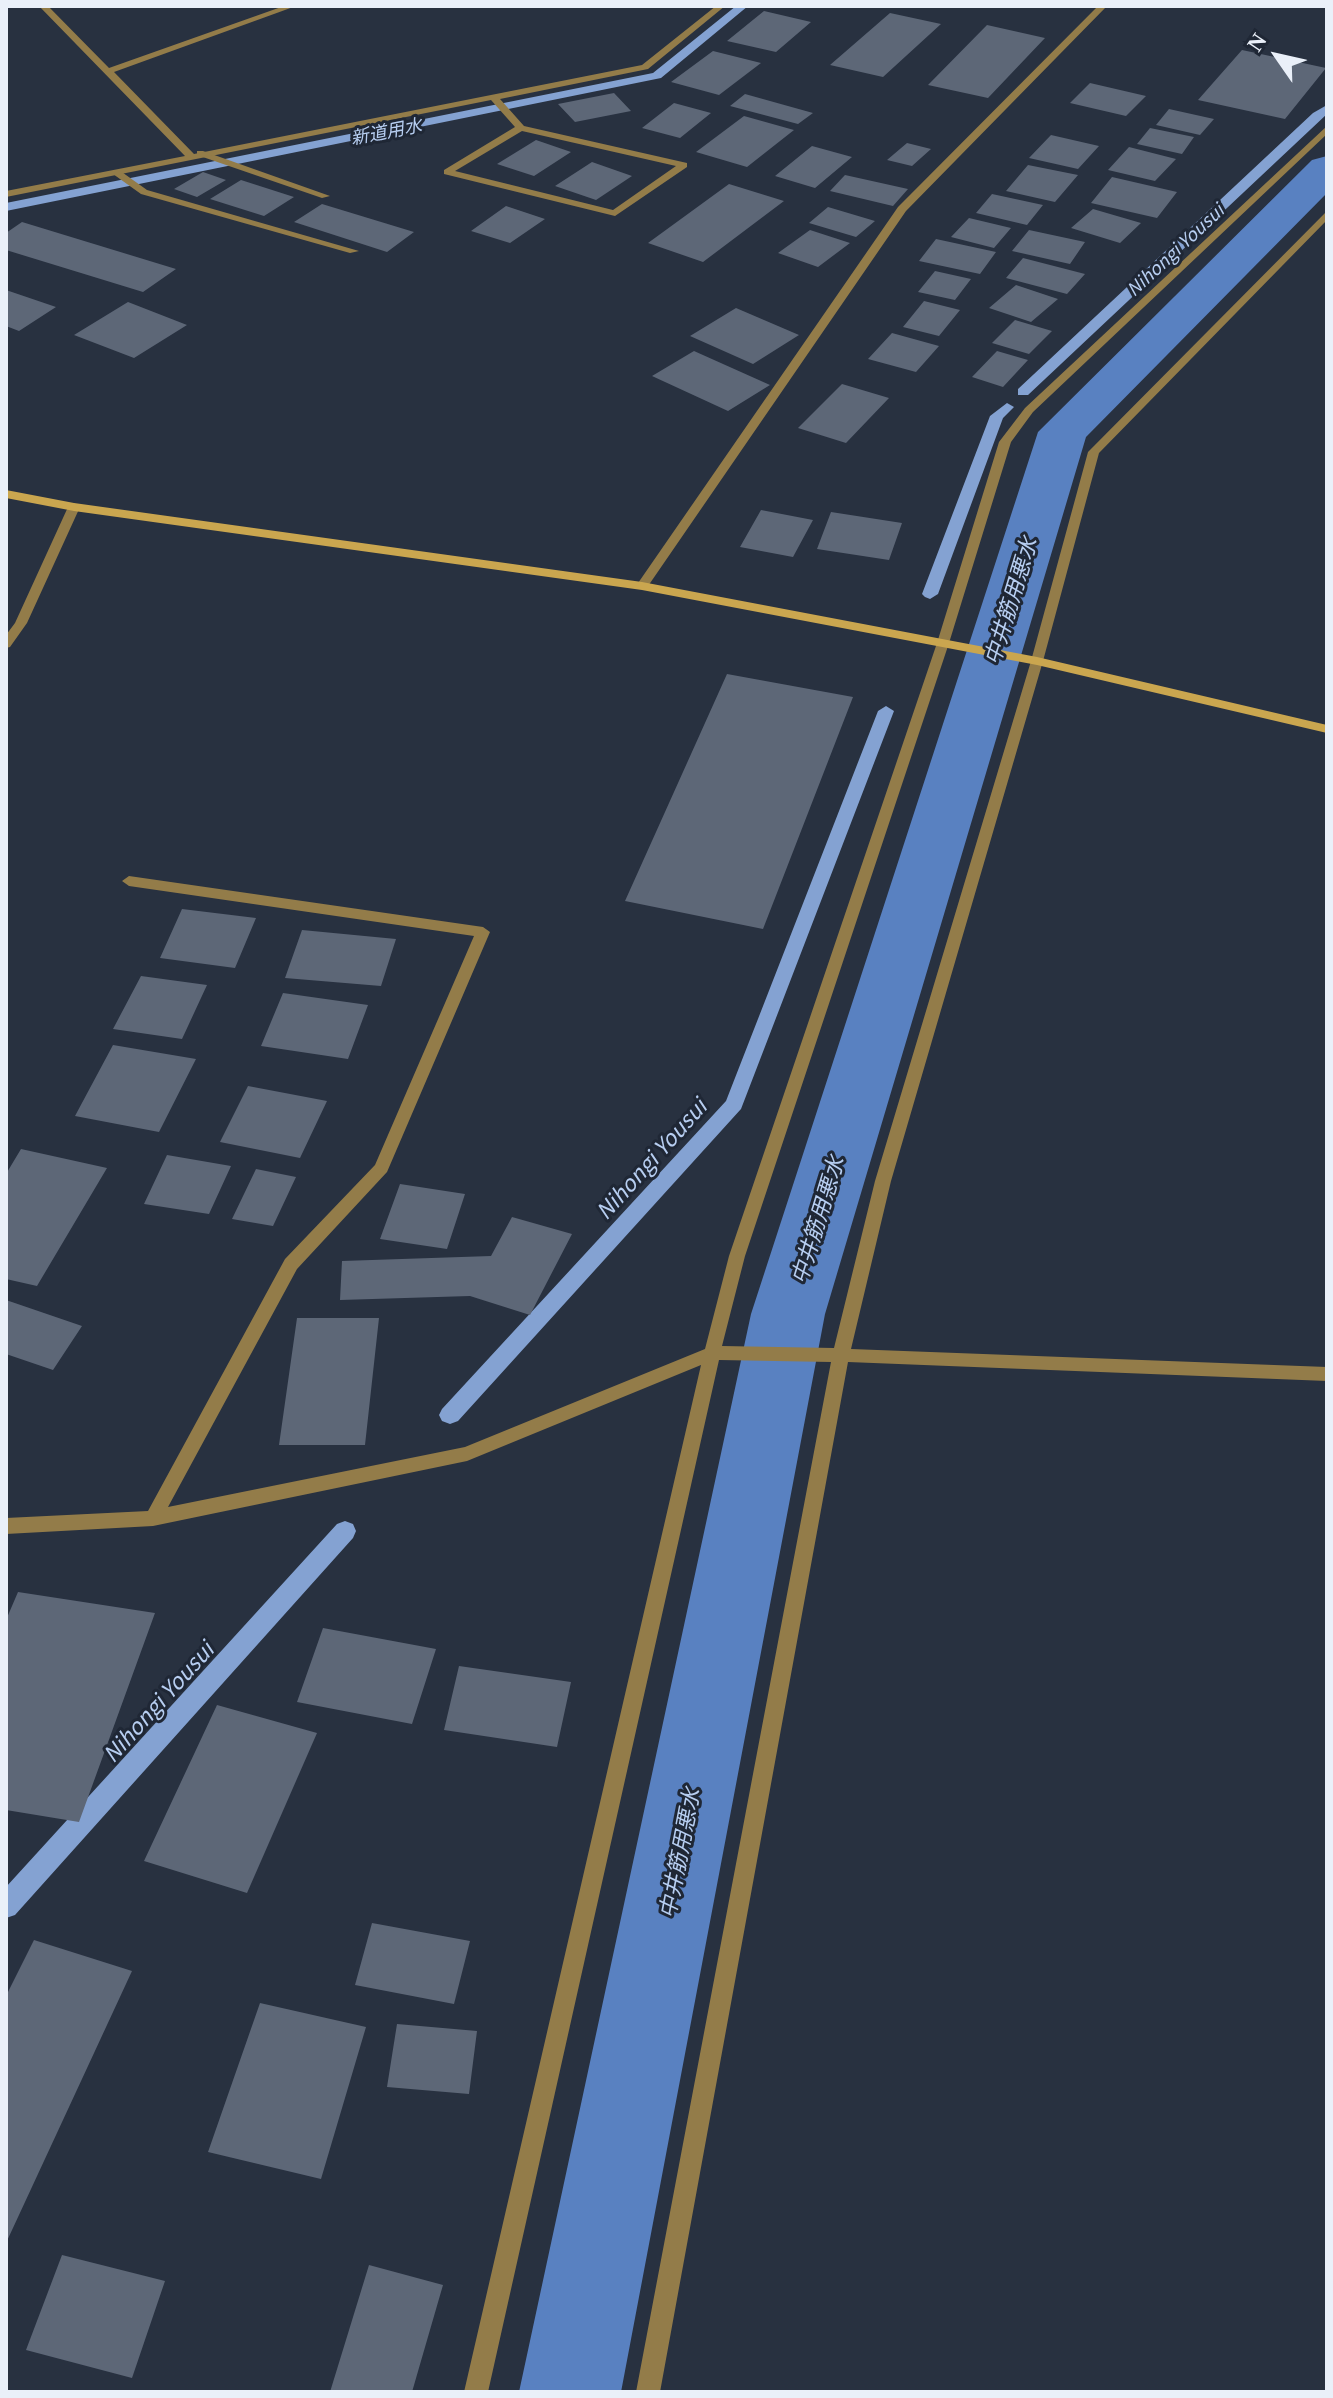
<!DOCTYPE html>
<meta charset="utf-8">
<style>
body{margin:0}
#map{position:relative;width:1333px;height:2398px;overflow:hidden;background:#283140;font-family:Georgia,serif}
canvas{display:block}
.frame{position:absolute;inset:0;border:8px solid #eaf0f9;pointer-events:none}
.north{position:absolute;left:1237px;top:16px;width:80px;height:80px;-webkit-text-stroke:6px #1f2735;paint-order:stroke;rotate:304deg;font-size:22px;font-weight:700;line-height:32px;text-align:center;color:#eaf0f9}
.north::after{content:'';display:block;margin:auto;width:28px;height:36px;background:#eaf0f9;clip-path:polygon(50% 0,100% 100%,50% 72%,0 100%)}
</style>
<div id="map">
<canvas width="1333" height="2398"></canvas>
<div class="frame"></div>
<div class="north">N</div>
</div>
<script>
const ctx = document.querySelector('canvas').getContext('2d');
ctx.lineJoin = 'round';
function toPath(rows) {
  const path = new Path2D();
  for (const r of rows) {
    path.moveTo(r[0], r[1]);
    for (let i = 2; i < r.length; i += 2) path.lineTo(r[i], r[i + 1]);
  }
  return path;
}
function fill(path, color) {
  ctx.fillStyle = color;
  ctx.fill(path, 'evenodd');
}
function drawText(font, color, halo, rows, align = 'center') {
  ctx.font = font + ' Georgia,"Noto Sans JP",serif';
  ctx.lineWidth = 6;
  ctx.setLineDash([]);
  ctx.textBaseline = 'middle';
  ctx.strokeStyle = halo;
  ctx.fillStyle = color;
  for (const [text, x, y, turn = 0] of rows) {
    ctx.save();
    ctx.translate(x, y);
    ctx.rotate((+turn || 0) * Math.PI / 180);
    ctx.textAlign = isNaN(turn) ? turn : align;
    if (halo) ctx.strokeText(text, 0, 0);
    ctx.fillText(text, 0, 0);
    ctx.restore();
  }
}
fill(toPath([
 [736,6,748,6,661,78,6,211,6,203,653,73,736,6],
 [1327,105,1327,114,1028,395,1018,395,1018,389,1313,113,1327,105],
 [1007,403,1014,407,1003,418,938,594,930,599,925,597,922,594,990,416,1007,403],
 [886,706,894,711,741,1109,458,1421,450,1424,442,1421,439,1415,442,1409,726,1101,878,711,886,706],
 [345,1521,353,1524,356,1531,353,1538,15,1915,6,1918,6,1887,337,1524,345,1521]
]), '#84a2d2');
fill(toPath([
 [1327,156,1327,193,1086,437,825,1314,621,2392,519,2392,751,1314,1038,432,1312,160,1327,156]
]), '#5981c1');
fill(toPath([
 [764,11,811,22,776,52,727,41],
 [890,13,941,24,883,77,830,65],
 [987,25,1045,38,988,98,928,85],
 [1242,50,1326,68,1285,119,1198,100],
 [713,51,761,63,719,95,671,82],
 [1090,83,1146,96,1126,116,1070,103],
 [614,93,631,111,575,122,558,104],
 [745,94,813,113,798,124,730,106],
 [674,103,711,113,680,138,642,128],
 [1169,109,1214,119,1200,135,1156,125],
 [744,116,794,130,747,167,696,152],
 [1150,128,1194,137,1182,154,1137,144],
 [1051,135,1099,146,1078,169,1029,158],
 [536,140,571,152,534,176,497,164],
 [907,143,931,149,912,166,887,160],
 [812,146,852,157,815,188,775,176],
 [1129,147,1176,159,1155,181,1108,170],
 [592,162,632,176,596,200,555,186],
 [1028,165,1078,175,1055,202,1006,191],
 [203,172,226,180,197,197,174,189],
 [845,175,908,189,893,206,830,191],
 [1112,177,1177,192,1157,218,1091,203],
 [241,180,294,197,264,216,210,199],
 [729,184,784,201,703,262,648,243],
 [992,194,1043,205,1027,225,976,213],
 [322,204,414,232,387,252,294,222],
 [506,206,545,219,510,243,471,231],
 [828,207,875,221,856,237,809,223],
 [1093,209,1141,223,1120,243,1071,228],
 [969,218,1011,228,994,248,951,237],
 [22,222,176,269,143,292,6,250,6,233],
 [810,230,850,243,818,267,778,253],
 [1029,230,1085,242,1070,264,1012,251],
 [936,239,996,252,980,274,919,261],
 [1023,258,1085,274,1067,294,1006,278],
 [935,271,971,279,955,300,918,292],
 [1016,285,1058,299,1031,322,989,308],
 [6,290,56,307,19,331,6,326],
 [924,301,960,310,939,336,903,327],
 [128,302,187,325,134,358,74,335],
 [736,308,799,335,753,364,690,336],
 [1015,320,1052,331,1029,354,992,343],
 [892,333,939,346,916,372,868,359],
 [694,351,770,385,728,411,652,376],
 [997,351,1028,360,1003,387,972,377],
 [842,384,889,398,846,443,798,428],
 [761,510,813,520,793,557,740,547],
 [831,512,902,523,889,560,817,549],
 [727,674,853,697,763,929,625,901],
 [182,909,256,918,235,968,160,958],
 [302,930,396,939,381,986,285,978],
 [141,976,207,985,182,1039,113,1029],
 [283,993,368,1005,348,1059,261,1046],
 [113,1045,196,1059,159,1132,75,1116],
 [248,1086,327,1101,300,1158,220,1142],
 [21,1149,107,1168,37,1286,6,1279,6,1174],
 [167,1155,231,1166,209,1214,144,1204],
 [256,1169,296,1177,273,1226,232,1219],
 [400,1184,465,1194,447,1249,380,1239],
 [512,1217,572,1234,530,1315,470,1296,340,1300,342,1261,491,1256],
 [6,1300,82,1326,53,1370,6,1354],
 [297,1318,379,1318,365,1445,279,1445],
 [18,1592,155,1613,79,1822,6,1810,6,1620],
 [323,1628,436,1649,412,1724,297,1702],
 [459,1666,571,1682,557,1747,444,1730],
 [217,1705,317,1733,247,1893,144,1861],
 [372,1923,470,1941,454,2004,355,1985],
 [34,1940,132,1971,6,2243,6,1996],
 [260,2003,366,2027,321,2179,208,2152],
 [397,2024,477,2031,469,2094,387,2087],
 [62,2255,165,2281,132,2378,26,2350],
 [369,2265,443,2285,412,2392,330,2392]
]), '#5d6777');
fill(toPath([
 [197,151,203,151,330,196,322,198,197,155,197,151],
 [113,170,119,170,147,190,359,251,350,253,141,194,113,174,113,170]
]), '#937c49');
fill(toPath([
 [39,6,48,6,109,68,284,6,296,6,114,72,194,154,642,65,716,6,725,6,648,69,500,99,524,126,687,163,687,167,615,216,444,174,444,170,515,127,491,100,6,197,6,191,185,156,39,6],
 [522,131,676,166,613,210,455,171,522,131],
 [1098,6,1107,6,906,211,646,589,638,589,636,586,898,207,1098,6],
 [1327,126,1327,134,1033,412,1011,442,949,643,745,1256,722,1346,834,1348,875,1181,1031,661,1088,452,1327,211,1327,220,1099,453,1043,661,891,1181,851,1349,1327,1367,1327,1381,848,1362,660,2392,636,2392,831,1362,719,1360,488,2392,464,2392,701,1365,467,1461,153,1526,6,1534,6,1518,148,1511,285,1259,375,1165,474,936,129,886,122,881,129,876,483,927,490,932,387,1172,297,1269,168,1507,465,1447,705,1349,729,1256,937,643,999,442,1025,408,1327,126],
 [74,503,80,507,27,623,10,647,6,648,6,635,15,623,68,507,74,503]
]), '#937c49');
fill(toPath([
 [6,490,74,503,642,582,1037,657,1327,725,1327,733,1037,665,642,590,74,511,6,498,6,490]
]), '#caa64f');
drawText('italic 18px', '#b7cef1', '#1f2735', [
 ["新道用水",386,131,-11],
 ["Nihongi Yousui",1175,250,-43]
]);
drawText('italic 22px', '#b7cef1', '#1f2735', [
 ["中井筋用悪水",1010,601,-73],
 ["Nihongi Yousui",651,1159,-48],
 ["中井筋用悪水",817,1220,-73],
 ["Nihongi Yousui",158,1702,-48],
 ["中井筋用悪水",679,1853,-79]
]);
</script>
